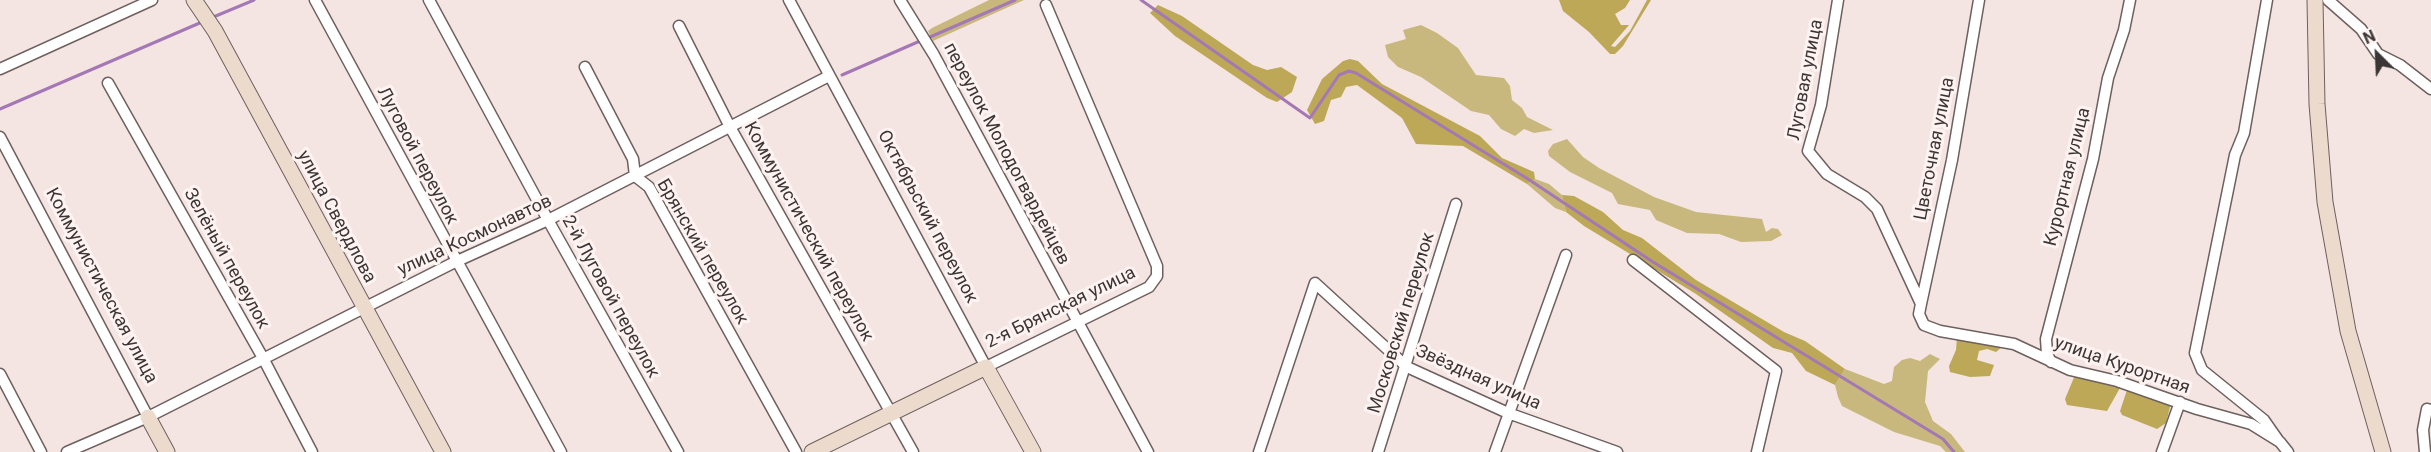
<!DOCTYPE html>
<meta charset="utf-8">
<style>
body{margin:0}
#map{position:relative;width:2431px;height:452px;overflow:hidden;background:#f4e5e3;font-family:Roboto,sans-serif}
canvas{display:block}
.north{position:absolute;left:2347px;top:24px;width:60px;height:60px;-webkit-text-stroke:4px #fff3f2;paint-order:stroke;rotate:336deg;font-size:16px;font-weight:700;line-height:24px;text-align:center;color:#3b3635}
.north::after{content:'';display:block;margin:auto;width:21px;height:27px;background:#3b3635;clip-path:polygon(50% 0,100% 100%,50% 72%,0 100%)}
</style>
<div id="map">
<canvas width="2431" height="452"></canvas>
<div class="north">N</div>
</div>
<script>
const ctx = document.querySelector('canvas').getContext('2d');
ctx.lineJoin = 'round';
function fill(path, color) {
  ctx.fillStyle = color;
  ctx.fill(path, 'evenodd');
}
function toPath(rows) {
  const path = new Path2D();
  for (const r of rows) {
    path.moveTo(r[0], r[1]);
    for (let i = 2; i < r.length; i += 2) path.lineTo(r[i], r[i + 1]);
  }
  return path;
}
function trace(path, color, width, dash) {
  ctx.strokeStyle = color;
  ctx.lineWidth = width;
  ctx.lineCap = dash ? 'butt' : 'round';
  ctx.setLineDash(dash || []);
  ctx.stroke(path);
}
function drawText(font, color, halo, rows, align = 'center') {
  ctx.font = font + ' Roboto,sans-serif';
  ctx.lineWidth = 6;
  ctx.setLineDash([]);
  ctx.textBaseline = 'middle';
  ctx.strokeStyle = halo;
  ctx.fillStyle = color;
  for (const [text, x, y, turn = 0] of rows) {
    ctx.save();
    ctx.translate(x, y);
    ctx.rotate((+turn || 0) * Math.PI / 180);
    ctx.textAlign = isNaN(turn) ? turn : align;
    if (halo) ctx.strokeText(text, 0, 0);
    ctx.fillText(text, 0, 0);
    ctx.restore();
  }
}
fill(toPath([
 [989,0,1024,0,933,41,928,31,932,28],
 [1421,25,1437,33,1458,48,1476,75,1504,78,1510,86,1512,100,1522,108,1527,117,1553,130,1534,133,1524,129,1515,136,1501,129,1489,115,1471,111,1421,77,1398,67,1388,57,1385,45,1406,39,1403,30],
 [1567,139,1583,157,1599,168,1654,197,1696,212,1762,219,1766,232,1772,228,1778,229,1782,235,1771,241,1741,242,1719,234,1687,233,1656,220,1650,210,1618,204,1612,193,1570,172,1549,156,1548,151,1553,144],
 [1535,179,1549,184,1562,195,1566,212,1555,208,1527,184],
 [1930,354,1940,359,1928,371,1925,402,1933,421,1951,434,1965,452,1946,452,1940,446,1894,432,1842,406,1838,397,1835,385,1845,369,1884,384,1892,381,1894,367,1902,360,1910,358,1920,361]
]), '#c8b87d');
fill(toPath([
 [1559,0,1630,0,1625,8,1615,14,1621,25,1629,25,1611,46,1615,47,1630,31,1647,0,1651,0,1623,46,1615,54,1610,54,1589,32,1563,11],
 [1158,5,1182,16,1253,65,1267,70,1281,67,1297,77,1292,92,1277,102,1267,98,1175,36,1150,13],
 [1350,59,1358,61,1382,84,1480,136,1502,158,1534,172,1535,179,1527,184,1463,146,1416,144,1402,118,1357,85,1346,87,1341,97,1331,100,1324,121,1315,124,1307,110,1322,79,1343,61],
 [1562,195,1574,196,1603,212,1623,230,1642,238,1696,280,1784,332,1805,341,1845,369,1835,385,1806,371,1792,353,1773,348,1696,294,1584,226,1566,212],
 [1957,337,2002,347,1996,352,1987,349,1979,351,1977,360,1994,365,1990,376,1970,377,1950,372,1949,366,1956,350],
 [2075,375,2115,377,2120,388,2107,411,2067,405,2065,399],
 [2128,387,2171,403,2166,423,2157,429,2122,415,2120,411]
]), '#bda858');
trace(toPath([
 [1141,0,1310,118,1339,75,1349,71,1356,73,1528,179,1653,262,1943,439,1954,452],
 [211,18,254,0],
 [930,37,1015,0],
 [842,75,920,41],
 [0,109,202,22]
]), '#a477b5', 3);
const street = toPath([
 [315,0,561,452],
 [429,0,548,220,678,452],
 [789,0,986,367,1149,287,1157,276,1157,266,1046,5],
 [900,0,934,55,1148,452],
 [1838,0,1821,105,1808,151,1827,174,1865,197,1877,209,1921,304],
 [1979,0,1952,160,1921,304,1919,314,1924,325,1940,331,2014,344,2070,370,2117,381,2197,409,2251,424,2280,442,2288,452],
 [2267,0,2244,133,2235,155,2195,353,2202,370,2264,420,2278,440],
 [2328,0,2361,29,2378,54,2400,65,2431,89],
 [679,26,730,127,913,452],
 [585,67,633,159,635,176,649,187,796,452],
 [0,69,152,0],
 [108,83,263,358,312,452],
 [0,137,148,417],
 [1633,260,1776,371,1757,452],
 [2051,362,2047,354,2046,339,2093,159,2108,78,2124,30,2130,0],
 [0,374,41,452],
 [67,452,148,417,455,262,548,220,829,76],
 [1259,452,1315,283,1407,367,1508,413,1617,452],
 [1378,452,1456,204],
 [1495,452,1566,255],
 [2162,452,2180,402],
 [2425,452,2423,430,2427,409,2431,410]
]);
const secondary = toPath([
 [194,0,215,31,443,452],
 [2315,0,2317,104,2325,202,2348,331,2383,452],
 [148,417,167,452],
 [812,452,986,367,1033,452]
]);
trace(street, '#6d605f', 13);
trace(secondary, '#6d605f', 17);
trace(street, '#fff', 10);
trace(secondary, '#ecdbcd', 15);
drawText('18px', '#3b3635', '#fff3f2', [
 ["Луговая улица",1806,80,-79],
 ["Цветочная улица",1935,149,-79],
 ["переулок Молодогвардейцев",1006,154,62],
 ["Луговой переулок",417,156,62],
 ["Курортная улица",2068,177,-76],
 ["улица Свердлова",336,217,62],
 ["Октябрьский переулок",927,217,62],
 ["Коммунистический переулок",808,232,61],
 ["улица Космонавтов",475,236,-25],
 ["Брянский переулок",702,252,60],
 ["Зелёный переулок",226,259,61],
 ["Коммунистическая улица",101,286,62],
 ["2-й Луговой переулок",610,297,61],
 ["2-я Брянская улица",1061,308,-26],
 ["Московский переулок",1402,323,-73],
 ["улица Курортная",2122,366,19],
 ["Звёздная улица",1478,378,24]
]);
</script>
